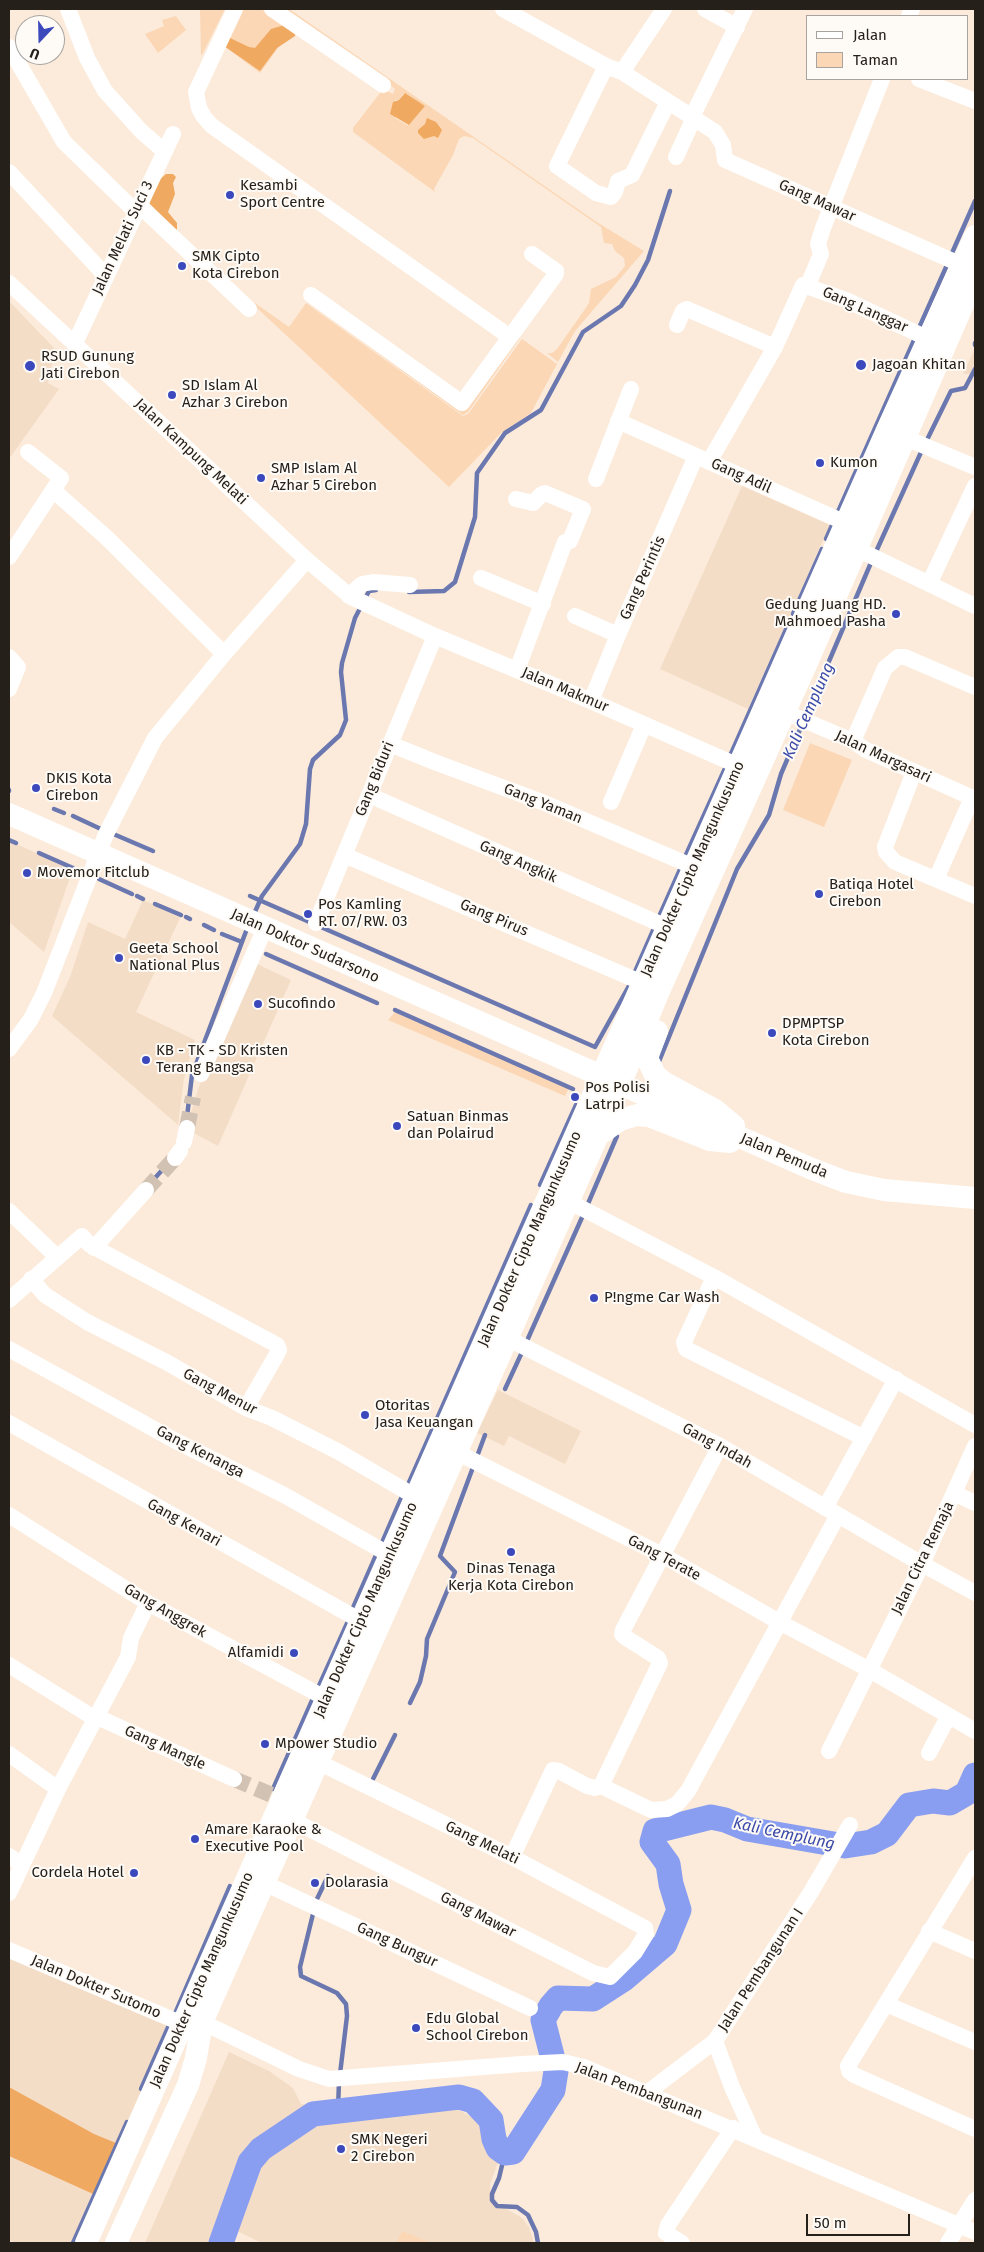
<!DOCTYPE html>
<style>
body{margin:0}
#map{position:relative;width:984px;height:2252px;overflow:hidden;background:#fcebda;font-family:"Fira Sans",sans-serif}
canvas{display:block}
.frame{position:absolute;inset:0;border:10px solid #26201a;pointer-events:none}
.legend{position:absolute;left:806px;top:15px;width:162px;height:65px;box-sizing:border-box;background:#fefbf7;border:1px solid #a8a39f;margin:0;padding:6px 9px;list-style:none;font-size:15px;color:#26201a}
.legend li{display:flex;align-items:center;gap:10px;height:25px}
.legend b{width:25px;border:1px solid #a8a39f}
.north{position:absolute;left:15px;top:15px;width:50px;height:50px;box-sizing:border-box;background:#fefbf7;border:1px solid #a8a39f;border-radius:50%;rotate:201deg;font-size:14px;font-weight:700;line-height:20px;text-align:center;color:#26201a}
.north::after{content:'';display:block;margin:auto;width:18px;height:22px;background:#3b49bc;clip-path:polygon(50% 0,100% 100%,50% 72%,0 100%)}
.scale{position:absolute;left:806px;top:2214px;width:104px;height:22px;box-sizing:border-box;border:2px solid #26201a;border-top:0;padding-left:6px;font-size:15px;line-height:18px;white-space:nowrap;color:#26201a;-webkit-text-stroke:4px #fefbf7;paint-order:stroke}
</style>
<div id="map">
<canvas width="984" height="2252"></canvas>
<div class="frame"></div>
<ul class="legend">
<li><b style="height:6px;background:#fff"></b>Jalan</li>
<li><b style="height:14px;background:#fbd7b5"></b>Taman</li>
</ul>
<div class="north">U</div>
<div class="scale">50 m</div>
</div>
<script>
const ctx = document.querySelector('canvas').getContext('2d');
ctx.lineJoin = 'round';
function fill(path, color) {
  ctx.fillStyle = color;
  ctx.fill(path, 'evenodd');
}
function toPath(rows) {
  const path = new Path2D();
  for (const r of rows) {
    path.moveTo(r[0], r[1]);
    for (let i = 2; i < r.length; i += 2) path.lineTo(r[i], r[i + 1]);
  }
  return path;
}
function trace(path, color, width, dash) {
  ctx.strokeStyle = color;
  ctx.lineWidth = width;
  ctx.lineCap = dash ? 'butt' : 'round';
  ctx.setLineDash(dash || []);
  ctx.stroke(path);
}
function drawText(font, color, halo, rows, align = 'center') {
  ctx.font = font + ' "Fira Sans",sans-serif';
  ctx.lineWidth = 4;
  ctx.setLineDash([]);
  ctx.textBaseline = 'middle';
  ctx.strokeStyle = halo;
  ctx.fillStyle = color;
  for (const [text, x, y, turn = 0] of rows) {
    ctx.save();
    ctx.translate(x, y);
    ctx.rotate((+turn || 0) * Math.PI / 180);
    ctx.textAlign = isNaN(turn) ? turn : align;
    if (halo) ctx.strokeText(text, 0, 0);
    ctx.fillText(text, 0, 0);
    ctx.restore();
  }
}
fill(toPath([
 [9,301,55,349,48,383,59,389,9,459],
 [975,348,975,374,963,374],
 [742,486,830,525,748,709,660,669],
 [9,841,73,869,44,952,9,922],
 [143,900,181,916,136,1012,195,1040,184,1079,178,1125,52,1016,70,977,88,922,125,939],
 [253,962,291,980,218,1146,190,1131,188,1122,198,1089],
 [498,1390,581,1431,565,1464,509,1436,504,1446,477,1433],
 [9,1958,171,2026,118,2150,9,2091],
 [229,2052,269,2071,293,2088,301,2104,328,2107,336,2112,389,2110,426,2103,455,2108,483,2123,491,2142,500,2157,490,2184,491,2200,522,2218,529,2227,534,2243,262,2243,237,2231,226,2217,216,2243,145,2243],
 [9,2156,93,2194,71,2243,16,2243,9,2240]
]), '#f4ddc7');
fill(toPath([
 [200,9,225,9,202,55,201,55],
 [241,9,261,9,291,30,260,73,224,46],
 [285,9,289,9,595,221,644,251,575,331,558,362,547,353,552,353,557,349,583,312,589,303,591,289,616,277,625,266,624,258,615,251,612,244,604,243,601,227,473,138,464,136,459,139,453,155,434,189,435,192,353,132,353,128,383,89,393,94,395,89],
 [403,94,409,95,414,100,425,106,410,124,407,125,395,118,395,100,399,100],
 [176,16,186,30,158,53,145,34,164,26,162,20],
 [242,294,289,327,306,303,463,416,468,414,522,339,557,364,531,413,501,433,449,487],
 [308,301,465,410,518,336,520,338,468,412,463,415,307,302],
 [810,743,852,760,824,827,783,810],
 [395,1012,569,1088,565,1096,388,1020],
 [402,2231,431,2243,397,2243]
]), '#fbd7b5');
fill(toPath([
 [288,24,296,33,295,36,277,48,260,71,224,46,230,38,249,47,255,48,271,29],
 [405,93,425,106,409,125,390,114,393,102,399,100],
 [427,118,436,122,442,130,438,138,434,136,424,139,418,133,418,130,425,124],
 [166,174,173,174,176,177,173,183,175,194,168,212,177,223,177,232,147,201,158,181],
 [9,2087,94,2134,116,2143,93,2194,9,2156]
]), '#f0a960');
trace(toPath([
 [952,253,975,201],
 [919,328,947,265],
 [975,343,975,345],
 [837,514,915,338],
 [826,539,833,523],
 [409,592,444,591,455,582,475,517,477,473,505,433,541,410,583,332,621,306,635,285,648,260,670,191],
 [793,614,822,549],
 [730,756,788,625],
 [9,790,9,791],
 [54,809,64,813],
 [73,816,103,830],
 [111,833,153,851],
 [9,840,16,843],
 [39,853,73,868],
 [685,857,727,764],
 [99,879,132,894],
 [137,896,143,899],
 [250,896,595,1047,630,984],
 [155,904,181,915],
 [254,914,262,896,300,844,306,824,310,769,313,760,340,735,346,720,341,672,342,663,355,618,369,591,376,590],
 [186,917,190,919],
 [658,919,682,865],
 [204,925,214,930],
 [222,934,242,942],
 [266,954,377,1003],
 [634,974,655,926],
 [395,1010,573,1089],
 [658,1064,737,869,769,815,781,774,870,565,922,450,951,391,965,388,975,369],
 [186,1125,192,1075,248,926],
 [540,1185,576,1105],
 [147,1187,172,1159],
 [587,1206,617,1136],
 [526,1343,584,1213],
 [505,1389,523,1350],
 [407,1487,531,1205],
 [381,1545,403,1494],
 [352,1610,377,1553],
 [318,1688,349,1619],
 [410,1703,420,1682,426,1656,427,1639,455,1572,440,1556,485,1435],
 [373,1779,395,1735],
 [273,1789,314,1696],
 [317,1899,328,1876],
 [313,1914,300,1967,301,1976,337,1993,346,2004,347,2016,340,2074],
 [174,2016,230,1886],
 [141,2089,170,2023],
 [338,2110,339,2081],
 [505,2153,499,2178,492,2194,492,2200,497,2206,517,2207,528,2215,536,2232,538,2243],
 [73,2243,127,2122]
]), '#6b78b0', 4.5);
trace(toPath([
 [221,2243,250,2162,261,2149,313,2114,459,2097,473,2101,491,2120,494,2139,498,2148,505,2153,513,2152,553,2090,556,2071,543,2020,551,2006,558,1998,593,1999,624,1979,665,1944,679,1910,671,1884,668,1864,652,1842,655,1831,711,1817,725,1820,747,1829,845,1846,871,1842,887,1834,909,1805,933,1801,950,1803,967,1793,975,1775]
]), '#899ef0', 25);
trace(toPath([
 [187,1128,193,1097],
 [146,1190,175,1158],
 [234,1779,272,1795]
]), '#d1c2b4', 16, [16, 8]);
trace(toPath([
 [68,9,87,58,105,91,141,131,164,151],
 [235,9,196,92,199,108,204,117,212,126,510,337],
 [272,9,383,85],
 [503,9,606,66,622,72,692,117,692,122,676,157],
 [705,9,737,27],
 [745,9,692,117,715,132,723,145,725,160,962,265],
 [909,16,912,9],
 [9,47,64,142,136,212],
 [606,66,557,166,596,193,611,197,615,192,618,181,632,175,668,102],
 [622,72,664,9],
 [919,79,975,101],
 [9,172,105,275],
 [139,205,249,309],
 [9,283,307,560,351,597,435,636,591,701,748,770],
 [808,285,821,254,818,244,823,228,882,79],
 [311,295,462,403,556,274,556,271,532,254],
 [677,325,683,311,687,309,775,347],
 [75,343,173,134],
 [618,421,855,527],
 [896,434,975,467],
 [709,462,775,347,803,285,846,300,929,339],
 [596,479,631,389],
 [53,490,107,538,224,654],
 [516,499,533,503,542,494,545,493,583,509,570,541,565,542,517,670],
 [857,549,975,606],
 [9,557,61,478,28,452],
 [481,578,543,604],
 [929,584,975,486],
 [349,596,362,584,373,582,410,585],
 [575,616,618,635],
 [9,657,18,667,9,689],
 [591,701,618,635,696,456],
 [775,708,853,741,866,750,975,799],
 [853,741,885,668,898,657,905,657,975,687],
 [390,744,437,763,542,802,694,867],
 [914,772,885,847,886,852,895,862,975,896],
 [369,795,667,927],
 [611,802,644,725],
 [344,855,643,983],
 [936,879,972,798],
 [316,923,435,636],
 [9,1049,31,1019,44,993,106,834,155,738,224,654,307,560],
 [201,1074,265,928],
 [184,1142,187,1128],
 [175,1158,180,1151],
 [568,1201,714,1277,975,1425],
 [9,1211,56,1256],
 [94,1248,146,1190],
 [714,1277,684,1342,686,1349,864,1438],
 [31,1279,45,1295,87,1322,168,1363,246,1408,272,1418,339,1452,416,1497],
 [9,1300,82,1236,90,1245,277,1345,279,1350,277,1354,246,1408],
 [507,1338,720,1446,922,1564,975,1593],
 [9,1349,174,1440,284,1495,390,1555],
 [9,1423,361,1621],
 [456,1452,664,1556,781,1623,868,1669,975,1731],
 [954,1493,975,1503],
 [825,1508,896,1379],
 [9,1515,148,1603,327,1699],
 [9,1665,94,1718],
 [95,1716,234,1779],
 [829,1751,922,1564,975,1446],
 [929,1753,948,1717],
 [9,1754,58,1789,128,1657,131,1638,148,1603],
 [601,1786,651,1810,667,1809,677,1804,688,1791,838,1515],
 [292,1820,593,1973,610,1977,635,1952,646,1934,645,1928,512,1857,318,1762],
 [9,1856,22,1865],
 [512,1857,553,1770,559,1771,587,1786,595,1788,601,1786,660,1663,658,1658,625,1637,622,1634,623,1630,720,1446],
 [975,1858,848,2066,849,2071,854,2075,975,2129],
 [264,1883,530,2008],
 [9,1893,58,1789],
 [929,1931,975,1951],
 [9,1950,183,2024],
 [886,2004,975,2042],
 [202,2022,299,2069,329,2079,522,2064,563,2062,584,2067,975,2232],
 [715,2041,732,2087,755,2138],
 [648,2092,715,2041,811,1892,850,1825],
 [682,2243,666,2233,668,2225,733,2128],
 [948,2243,975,2200]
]), '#fff', 16);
trace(toPath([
 [9,814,812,1169,846,1182,884,1190,975,1198],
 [657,1031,647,1058,655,1075,665,1083,715,1110,734,1126],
 [597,1136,620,1120,637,1115,649,1116,710,1140,730,1142],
 [86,2243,887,430,975,236],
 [116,2243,188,2085,196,2058,202,2022,611,1106,659,991,806,665,975,277]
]), '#fff', 22);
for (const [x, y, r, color] of [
 [230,195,5,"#3b49bc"],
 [182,266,5,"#3b49bc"],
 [861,365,6,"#3b49bc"],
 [30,366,6,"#3b49bc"],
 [172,395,5,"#3b49bc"],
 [820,463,5,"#3b49bc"],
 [261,478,5,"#3b49bc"],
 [896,614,5,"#3b49bc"],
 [36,788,5,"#3b49bc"],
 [27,873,5,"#3b49bc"],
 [819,894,5,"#3b49bc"],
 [308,914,5,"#3b49bc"],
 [119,958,5,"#3b49bc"],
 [258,1004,5,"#3b49bc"],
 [772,1033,5,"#3b49bc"],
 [146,1060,5,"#3b49bc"],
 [575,1097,5,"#3b49bc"],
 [397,1126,5,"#3b49bc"],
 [594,1298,5,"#3b49bc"],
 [365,1415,5,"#3b49bc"],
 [511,1552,5,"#3b49bc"],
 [294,1653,5,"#3b49bc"],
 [265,1744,5,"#3b49bc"],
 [195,1839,5,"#3b49bc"],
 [134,1873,5,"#3b49bc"],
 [315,1883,5,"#3b49bc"],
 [416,2028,5,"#3b49bc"],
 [341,2149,5,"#3b49bc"]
]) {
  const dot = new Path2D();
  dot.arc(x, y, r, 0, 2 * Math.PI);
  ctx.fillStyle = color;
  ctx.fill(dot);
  trace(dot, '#fefbf7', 2);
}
drawText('15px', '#26201a', '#fefbf7', [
 ["Kesambi",240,186],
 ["Sport Centre",240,203],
 ["SMK Cipto",192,257],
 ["Kota Cirebon",192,274],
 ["RSUD Gunung",41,357],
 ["Jati Cirebon",41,374],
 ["Jagoan Khitan",872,365],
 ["SD Islam Al",182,386],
 ["Azhar 3 Cirebon",182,403],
 ["Kumon",830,463],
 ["SMP Islam Al",271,469],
 ["Azhar 5 Cirebon",271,486],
 ["Gedung Juang HD.",886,605,"right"],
 ["Mahmoed Pasha",886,622,"right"],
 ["DKIS Kota",46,779],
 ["Cirebon",46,796],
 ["Movemor Fitclub",37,873],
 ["Batiqa Hotel",829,885],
 ["Cirebon",829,902],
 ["Pos Kamling",318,905],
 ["RT. 07/RW. 03",318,922],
 ["Geeta School",129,949],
 ["National Plus",129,966],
 ["Sucofindo",268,1004],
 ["DPMPTSP",782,1024],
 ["Kota Cirebon",782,1041],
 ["KB - TK - SD Kristen",156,1051],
 ["Terang Bangsa",156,1068],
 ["Pos Polisi",585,1088],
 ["Latrpi",585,1105],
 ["Satuan Binmas",407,1117],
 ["dan Polairud",407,1134],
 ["P!ngme Car Wash",604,1298],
 ["Otoritas",375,1406],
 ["Jasa Keuangan",375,1423],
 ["Dinas Tenaga",511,1569,"center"],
 ["Kerja Kota Cirebon",511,1586,"center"],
 ["Alfamidi",284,1653,"right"],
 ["Mpower Studio",275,1744],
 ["Amare Karaoke &",205,1830],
 ["Executive Pool",205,1847],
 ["Cordela Hotel",124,1873,"right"],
 ["Dolarasia",325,1883],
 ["Edu Global",426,2019],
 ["School Cirebon",426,2036],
 ["SMK Negeri",351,2140],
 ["2 Cirebon",351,2157]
], 'left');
drawText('15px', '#26201a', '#fefbf7', [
 ["Gang Mawar",817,201,24],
 ["Jalan Melati Suci 3",123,238,-65],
 ["Gang Langgar",865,310,24],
 ["Jalan Kampung Melati",191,452,43],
 ["Gang Adil",741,476,24],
 ["Gang Perintis",643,578,-66],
 ["Jalan Makmur",565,690,23],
 ["Jalan Margasari",883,757,25],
 ["Gang Biduri",375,779,-68],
 ["Gang Yaman",543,804,22],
 ["Gang Angkik",518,862,24],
 ["Jalan Dokter Cipto Mangunkusumo",693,869,-66],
 ["Gang Pirus",494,918,23],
 ["Jalan Doktor Sudarsono",305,946,24],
 ["Jalan Pemuda",784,1156,23],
 ["Jalan Dokter Cipto Mangunkusumo",530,1239,-66],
 ["Gang Menur",220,1392,28],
 ["Gang Indah",717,1446,29],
 ["Gang Kenanga",200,1452,27],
 ["Gang Kenari",184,1523,29],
 ["Gang Terate",664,1558,28],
 ["Jalan Citra Remaja",923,1558,-64],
 ["Jalan Dokter Cipto Mangunkusumo",366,1610,-66],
 ["Gang Anggrek",165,1611,30],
 ["Gang Mangle",165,1748,24],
 ["Gang Melati",482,1843,26],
 ["Gang Mawar",478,1915,27],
 ["Gang Bungur",397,1945,25],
 ["Jalan Pembangunan I",761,1970,-57],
 ["Jalan Dokter Cipto Mangunkusumo",202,1980,-66],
 ["Jalan Dokter Sutomo",96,1987,23],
 ["Jalan Pembangunan",639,2091,21]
]);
drawText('italic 16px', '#3b4aa9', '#fefbf7', [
 ["Kali Cemplung",809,711,-66],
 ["Kali Cemplung",784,1834,12]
]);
</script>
